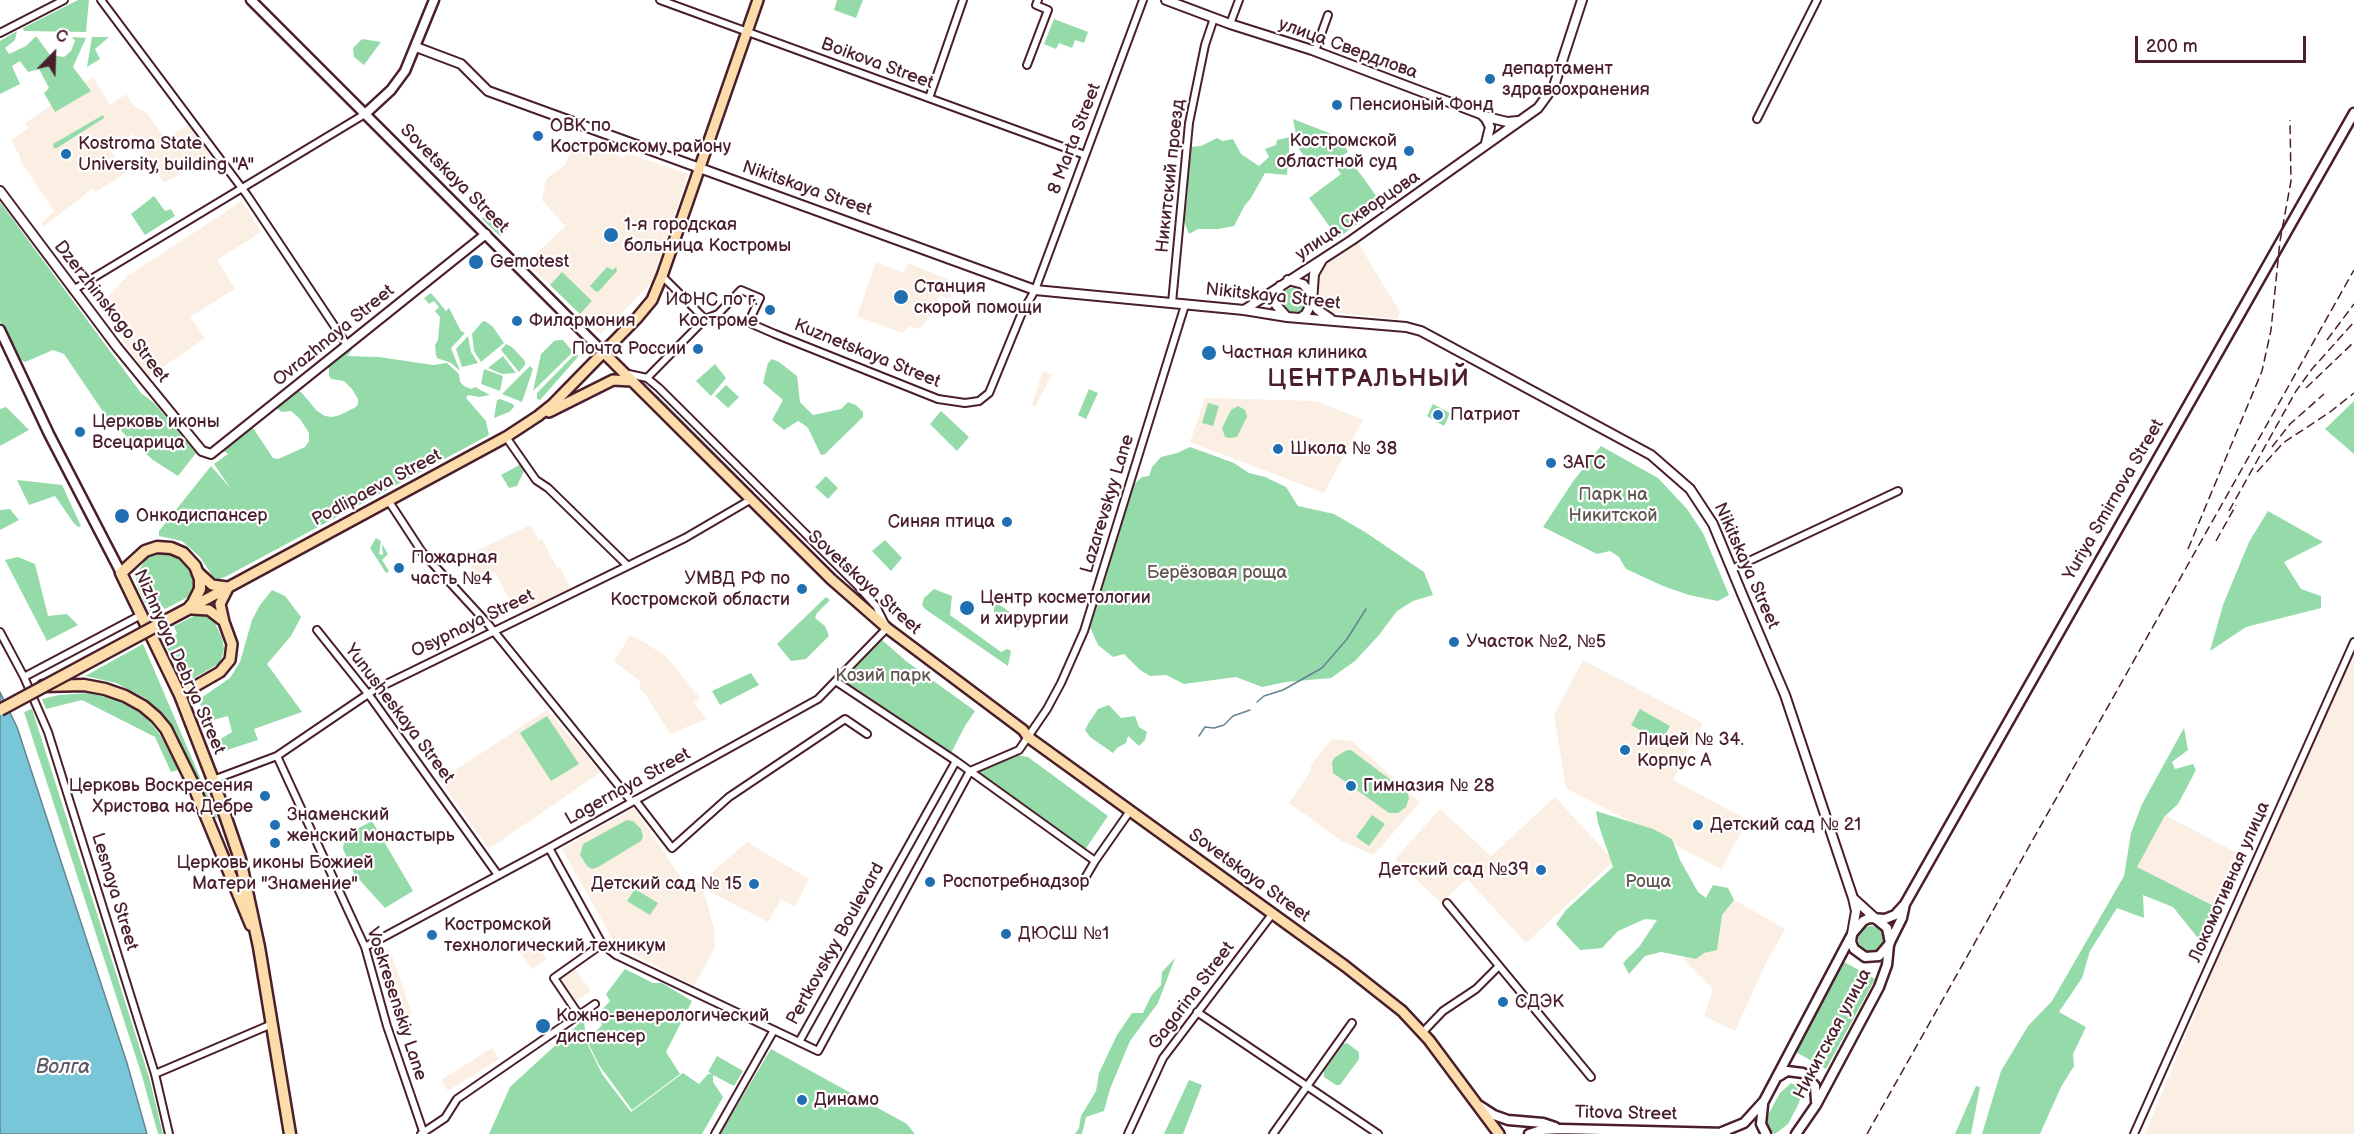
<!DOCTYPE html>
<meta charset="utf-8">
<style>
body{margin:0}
#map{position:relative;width:2354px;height:1134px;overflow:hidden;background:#fff;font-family:"Balsamiq Sans",sans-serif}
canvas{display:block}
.north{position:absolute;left:24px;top:24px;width:60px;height:60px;-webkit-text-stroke:4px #fff;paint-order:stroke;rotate:23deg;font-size:16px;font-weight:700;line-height:24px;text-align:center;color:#4a1f2b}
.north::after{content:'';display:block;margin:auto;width:21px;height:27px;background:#4a1f2b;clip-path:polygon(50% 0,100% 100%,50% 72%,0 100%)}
.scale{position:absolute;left:2135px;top:36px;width:171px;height:27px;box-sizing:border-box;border:3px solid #4a1f2b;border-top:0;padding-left:8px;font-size:18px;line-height:21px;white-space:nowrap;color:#4a1f2b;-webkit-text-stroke:4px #fff;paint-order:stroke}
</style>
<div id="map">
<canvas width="2354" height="1134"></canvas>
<div class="north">С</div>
<div class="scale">200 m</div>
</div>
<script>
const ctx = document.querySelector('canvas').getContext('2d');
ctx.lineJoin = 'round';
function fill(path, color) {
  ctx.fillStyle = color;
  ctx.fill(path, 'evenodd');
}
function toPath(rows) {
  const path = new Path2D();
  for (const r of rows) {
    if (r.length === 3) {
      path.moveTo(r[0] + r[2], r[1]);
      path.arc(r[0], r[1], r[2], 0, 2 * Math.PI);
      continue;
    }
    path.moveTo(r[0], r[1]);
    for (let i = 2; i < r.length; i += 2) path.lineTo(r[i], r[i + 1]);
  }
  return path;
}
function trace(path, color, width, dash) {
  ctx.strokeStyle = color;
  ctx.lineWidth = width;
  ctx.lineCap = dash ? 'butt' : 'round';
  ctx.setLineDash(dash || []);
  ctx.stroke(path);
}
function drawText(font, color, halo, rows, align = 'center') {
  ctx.font = font + ' "Balsamiq Sans",sans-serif';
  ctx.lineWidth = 4.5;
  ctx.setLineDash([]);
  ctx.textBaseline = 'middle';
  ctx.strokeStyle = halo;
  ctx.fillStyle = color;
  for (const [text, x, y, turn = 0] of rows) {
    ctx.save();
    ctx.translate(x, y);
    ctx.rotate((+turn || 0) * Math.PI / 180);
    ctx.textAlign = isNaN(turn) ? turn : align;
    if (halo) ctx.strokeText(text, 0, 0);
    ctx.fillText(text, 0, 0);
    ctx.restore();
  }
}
fill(toPath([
 [93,77,110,105,126,94,134,106,147,113,165,139,188,125,211,156,164,183,133,134,110,149,125,173,96,192,93,188,43,227,41,224,54,211,20,160,20,156,11,141,28,128,25,123],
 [581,137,619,152,618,156,624,158,626,153,688,174,652,282,602,333,598,332,530,266,537,260,533,257,565,226,542,200,546,179,565,165,575,141,579,142],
 [242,201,261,232,217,260,235,289,190,317,205,338,149,377,99,307,126,277],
 [1357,241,1400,312,1398,319,1328,312,1322,308,1317,301,1317,279,1324,262],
 [876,262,903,273,908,263,950,280,947,288,953,290,950,299,939,295,933,313,920,329,909,326,902,333,857,316],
 [1043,371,1052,375,1035,407,1032,404],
 [1205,398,1317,401,1363,420,1324,493,1190,442],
 [530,525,539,540,542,539,557,568,560,567,571,589,524,611,523,608,515,611,495,572,478,580,466,556],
 [630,636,642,641,666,656,700,698,694,702,706,719,670,734,647,697,639,688,641,682,614,661],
 [2354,651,2354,1134,2145,1134,2243,898],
 [1583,660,1703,723,1673,780,1748,820,1721,869,1566,788,1554,715],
 [547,710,601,772,489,849,440,780],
 [1332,739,1352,741,1420,802,1374,855,1343,842,1289,803,1311,771,1311,765],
 [1555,797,1614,861,1526,943,1467,879,1441,903,1395,859,1440,809,1491,856],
 [634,808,688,888,702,881,747,842,809,879,795,907,781,899,768,922,703,888,714,928,715,948,694,986,616,945,562,849],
 [2163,814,2241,855,2218,907,2134,866],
 [1722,893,1785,929,1766,963,1735,1031,1704,1016,1713,989,1683,959],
 [532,937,547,959,532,969,517,947],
 [390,950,412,1014,400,1019,377,955],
 [575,969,591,991,576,1001,561,979],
 [492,1048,499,1059,448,1091,441,1080]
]), '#faefe2');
fill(toPath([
 [78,0,89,0,86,32,24,31,23,28],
 [837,0,863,0,856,18,834,10],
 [1054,19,1088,32,1084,43,1075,40,1072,48,1059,43,1056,49,1044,44],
 [17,31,15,40,5,48,9,54,26,46,36,36,50,55,64,57,71,51,75,41,72,37,86,38,73,67,91,91,55,112,44,93,49,88,39,69,28,72,20,61,12,66,20,84,0,94,0,41],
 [92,37,109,37,95,49,100,59,87,67],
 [362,39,381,42,364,65,354,57,353,48],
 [103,115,104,118,57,148,54,148,53,144],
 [1293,119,1342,138,1341,140,1348,152,1343,155,1350,166,1353,164,1383,205,1338,238,1309,198,1341,174,1331,161,1320,168,1312,167,1299,149],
 [1290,137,1287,175,1265,173,1251,198,1245,205,1234,226,1218,229,1198,229,1189,234,1184,221,1184,211,1187,200,1190,147,1201,146,1217,138,1223,141,1233,139,1241,154,1259,166,1269,157,1265,149,1276,145,1277,140],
 [154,196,165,211,171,209,175,216,145,235,131,214],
 [0,202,141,393,154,403,196,453,178,476,153,460,108,419,64,354,53,350,25,362,18,358,0,321],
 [490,210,508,228,500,236,482,219],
 [607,267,613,270,616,267,617,271,598,292,595,291,590,286],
 [562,272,592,301,580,314,550,285],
 [1293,301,13],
 [431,293,446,311,449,308,461,331,465,333,451,348,460,371,451,363,437,358,436,355,435,345,438,340,440,317,435,311,439,307,434,301,429,304,424,298],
 [485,321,493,327,504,343,481,362,474,351,472,334,482,322],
 [468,336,471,352,478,363,462,367,456,349],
 [559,340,563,340,573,352,533,391,541,354,554,341],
 [506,344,512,347,525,361,525,365,519,372,501,350],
 [350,348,352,350,347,356,379,357,433,365,447,363,459,374,460,382,464,386,471,389,475,387,490,395,479,397,468,395,466,398,486,421,489,435,225,577,219,579,213,577,200,557,182,541,159,536,159,531,211,466,231,489,214,464,228,454,224,451,225,449,250,429,253,428,273,458,278,459,305,447,309,441,309,433,300,419,291,411,282,412,276,408,294,392,297,390,302,393,317,411,325,416,332,417,340,415,356,407,358,404,358,399,352,389,344,381,331,379,329,375,329,367,312,380,310,379],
 [575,354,578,355,577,358,540,400,537,399,537,393],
 [503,356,516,373,502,374,488,368],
 [772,359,779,362,797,376,800,402,813,415,841,409,848,402,856,405,863,412,863,417,825,454,821,455,808,428,803,424,798,421,784,430,772,420,783,400,763,383,768,363],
 [715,364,726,378,711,396,696,381],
 [530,366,533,369,522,402,502,394],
 [484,369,503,376,500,391,481,384],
 [726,385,739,397,728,408,715,396],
 [1089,389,1098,393,1086,419,1078,415],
 [656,394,754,492,748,491,652,397],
 [500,399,513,404,514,407,509,412,494,418,497,400],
 [2354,401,2354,454,2325,429],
 [1208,403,1219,406,1213,426,1202,423],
 [1433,404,1450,413,1444,426,1427,416],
 [1238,406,1245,410,1247,417,1237,437,1229,438,1225,437,1222,428,1231,410],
 [6,407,29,430,0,446,0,409],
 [941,411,969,437,957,451,930,424],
 [1601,446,1658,478,1687,509,1703,533,1729,595,1718,601,1689,595,1663,586,1626,569,1619,557,1610,551,1597,554,1543,527,1574,480],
 [1190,447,1234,463,1249,473,1265,477,1286,487,1298,506,1334,514,1365,532,1424,572,1433,595,1413,601,1397,611,1379,635,1355,661,1331,678,1286,682,1262,687,1236,677,1184,684,1166,675,1150,676,1140,670,1124,654,1113,657,1098,645,1090,627,1131,487,1142,477,1149,476,1152,467,1161,457,1177,453],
 [521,464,524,471,517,486,509,488,501,475],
 [826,476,838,488,828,499,815,487],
 [17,480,62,485,81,526,78,527,73,522,55,496,29,505],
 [10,509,19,520,0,530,0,510],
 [2268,511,2323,542,2284,562,2301,589,2321,596,2321,608,2246,627,2210,651,2223,605,2249,542],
 [376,538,381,541,379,554,383,555,382,544,388,554,382,560,389,571,386,573,370,548],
 [885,540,902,558,891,571,872,551],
 [161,553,176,555,183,560,195,583,194,589,188,597,165,609,160,604,154,609,153,612,164,632,173,637,177,634,174,626,200,613,212,617,222,638,224,649,220,663,187,682,182,679,138,588,136,579,137,573,146,559],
 [18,557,35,564,48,616,67,614,78,625,47,641,5,560],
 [934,589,952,596,950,615,1001,652,1007,649,1011,651,1008,666,925,609,922,605,924,598],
 [272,590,285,596,301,617,291,636,267,664,302,712,254,729,258,740,227,750,219,740,232,732,228,716,209,721,198,700,230,678,240,662,252,620,260,605],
 [826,597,830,600,817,613,815,618,825,626,829,636,806,659,791,661,777,644],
 [994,604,1000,605,1019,619,1020,625,1018,630,994,612],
 [881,639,906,661,975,711,965,726,951,753,842,682],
 [143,644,217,817,217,818,215,818,176,732,163,715,145,698,116,683,85,676],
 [751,673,759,685,720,705,712,691],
 [88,693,114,699,136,710,149,721,160,735,178,770,171,772,155,737,82,700,46,709,42,699,59,695],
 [1109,705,1121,718,1135,716,1139,727,1147,732,1145,740,1139,746,1128,736,1126,743,1117,748,1113,753,1090,737,1085,730,1088,724,1098,709],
 [32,709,149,1077,163,1134,158,1134,142,1076,24,712],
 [1640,709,1670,726,1661,742,1631,725],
 [547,716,579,764,551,781,520,733],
 [2184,728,2188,750,2172,762,2175,769,2193,764,2196,770,2178,804,2164,817,2137,867,2212,905,2206,948,2173,907,2143,895,2144,918,2117,908,2090,951,2082,978,2059,1012,2086,1027,2073,1054,2074,1066,2061,1087,2040,1134,1982,1134,2001,1071,2028,1026,2052,1001,2124,876,2131,833,2142,804],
 [1347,750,1351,750,1407,792,1409,798,1406,807,1398,813,1389,813,1333,773,1332,763,1334,758],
 [1017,755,1028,757,1108,816,1084,851,977,773],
 [1596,811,1653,829,1672,839,1680,860,1698,892,1706,898,1713,885,1728,888,1734,900,1722,915,1717,950,1704,953,1696,959,1661,952,1645,956,1629,974,1623,963,1639,947,1657,920,1645,919,1618,931,1602,948,1580,950,1556,924,1566,910,1613,867,1598,823],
 [1372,815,1385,824,1369,846,1356,837],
 [627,820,633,821,641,829,643,836,641,841,598,867,592,869,587,866,580,855,583,844],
 [372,821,413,891,385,908,355,875,343,849,345,835],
 [635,889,658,903,650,915,627,901],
 [1871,939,13],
 [1175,958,1158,1003,1130,1041,1110,1089,1104,1111,1086,1117,1082,1134,1075,1134,1079,1128,1081,1116,1096,1091,1099,1073,1117,1035,1132,1013,1143,1013,1151,996,1161,985,1162,972],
 [1844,962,1875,979,1826,1069,1794,1051],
 [625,969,653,983,662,983,692,1001,666,1052,680,1074,632,1110,599,1065,587,1041,602,1025,598,1014,610,1001,606,994],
 [584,1019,586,1041,602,1074,631,1112,683,1073,699,1084,708,1074,712,1074,708,1072,717,1056,743,1071,734,1086,713,1075,713,1082,723,1097,702,1134,489,1134,510,1087],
 [1347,1043,1359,1052,1359,1059,1340,1085,1336,1085,1324,1077,1324,1071,1343,1044],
 [771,1049,907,1124,915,1134,720,1134],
 [1189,1080,1202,1085,1183,1134,1164,1134],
 [1791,1083,1802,1089,1799,1103,1788,1124,1775,1134,1765,1128,1769,1113,1780,1093],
 [1976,1086,1980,1087,1971,1134,1955,1134]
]), '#94dba9');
const water = toPath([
 [0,692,17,727,127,1063,147,1134,0,1134,0,692]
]);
fill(water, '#78c6d7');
trace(water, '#668392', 1.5);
trace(toPath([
 [1257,702,1264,696,1283,690,1322,668,1347,639,1366,609],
 [1199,736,1205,727,1214,728,1224,725,1233,716,1250,710]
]), '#668392', 1.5);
const minor = toPath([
 [101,0,247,195,347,345],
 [660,0,1085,155],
 [1230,24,1239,0],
 [0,33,64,0],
 [1315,51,1328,15],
 [1027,65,1048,10,1036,5,1038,0],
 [929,98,963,0],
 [1757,119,1817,0],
 [662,276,705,319],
 [73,290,365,114],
 [1172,303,1189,123,1205,45,1214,18],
 [647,378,705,319,718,314,741,290,760,298,750,319,752,324,775,334,938,399,965,403,979,401,989,393,1021,315,1035,290,1143,0],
 [506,437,536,480,548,488,628,566],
 [388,500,422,552,488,624,632,802],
 [1732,569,1898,491],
 [317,630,369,695,498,875],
 [0,632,24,677,48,732,155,1074,169,1134],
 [24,677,141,615],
 [837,682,956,761,1095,861,1130,811],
 [277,756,365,947,387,1026,424,1134],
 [213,780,277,756,374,690,685,538,750,500],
 [635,800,672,848,729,797,845,719,867,734],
 [549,848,602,944,616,955,818,1051,970,771,1019,750,1047,709,1061,683,1084,631,1185,305],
 [1085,878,1095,861],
 [1447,903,1591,1077],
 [365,947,549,848,818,699,887,628,876,606,856,584,659,388,647,378,624,373],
 [1197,1012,1378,1134],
 [579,1015,554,978,602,944],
 [1423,1032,1443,1011,1476,989,1499,966],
 [799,1042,956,761],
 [155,1074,272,1024],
 [421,1134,445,1118,457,1099,595,1004],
 [715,1134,774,1030],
 [1128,1134,1163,1058,1273,913],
 [1273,1134,1352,1023],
 [2134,1134,2354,642]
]);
const tertiary = toPath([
 [1166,0,1230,24,1312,50,1491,118,1507,122,1518,121],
 [416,47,461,64,488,91,1035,290,1244,310,1287,317,1406,327,1421,331,1651,455,1690,489,1713,524,1742,594,1785,695,1853,898,1856,911,1852,934],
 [1482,115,1486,119,1490,127,1486,143],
 [0,191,117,347,202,451,211,454,486,234],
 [1288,280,1303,284,1312,295],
 [1280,286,1275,300,1276,305,1286,316],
 [1312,302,1318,310,1331,319],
 [1244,310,1352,240,1538,108,1554,86,1582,0],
 [1300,318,1306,314,1312,302,1314,274,1322,260],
 [1854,899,1876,919]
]);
const secondary = toPath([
 [251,0,603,352],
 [365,114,391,90,405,71,434,0],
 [0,330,49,434,121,573],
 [1876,919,1887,928,1890,943,1879,956,1865,957,1854,949,1851,942,1852,934,1863,921,1869,918,1885,919,1895,915,1905,904,2354,113],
 [1890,942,1902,918,1905,904],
 [1779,1076,1787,1071,1803,1073,1815,1086,1816,1101],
 [1763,1105,1761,1124,1766,1134],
 [1480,1106,1494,1115,1508,1120,1543,1123,1555,1127],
 [1722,1132,1744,1123,1764,1101,1851,936],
 [1529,1134,1541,1130,1561,1129,1726,1133],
 [1796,1134,1816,1105,1879,987,1887,965,1889,945]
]);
const primary = toPath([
 [603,352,831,579,887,628,1023,730,1028,737,1345,966,1402,1011,1429,1040,1499,1134],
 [549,412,613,380,632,381],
 [199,573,212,585,227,587],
 [190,608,506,437,538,416,553,404,637,318,652,300,662,276,758,0],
 [192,609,209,610,222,620],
 [180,695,220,672,230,660,232,644,224,622,220,604,228,588]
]);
const trunk = toPath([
 [169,619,188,609,193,603,200,589,200,579,195,566,183,553,171,548,157,547,145,551,121,573,180,695,213,780,240,859,259,947,290,1134],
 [43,686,84,685,105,689,125,696,143,706,156,717,166,729,192,782,251,925]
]);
trace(minor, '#4a1f2b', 10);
trace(tertiary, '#4a1f2b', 12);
trace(secondary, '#4a1f2b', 13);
trace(primary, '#4a1f2b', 14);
trace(trunk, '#4a1f2b', 15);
trace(minor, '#fff', 6);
trace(tertiary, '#fff', 8);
trace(secondary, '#fff', 8);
trace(primary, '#fddcac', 9);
trace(trunk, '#fddcac', 10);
trace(toPath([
 [2327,340,2354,304],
 [2306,388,2354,342],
 [2272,447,2290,424,2324,394],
 [2257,472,2283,443,2330,412,2354,393],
 [2229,511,2296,391,2312,369,2354,322],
 [2216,541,2236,505],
 [2188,549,2262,371,2271,330,2280,241,2291,181,2290,120],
 [1867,1134,2354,270]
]), '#4a1f2b', 1.5, [9, 4.5]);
const trunkBridge = toPath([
 [0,710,169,619]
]);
trace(trunkBridge, '#4a1f2b', 15, []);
trace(trunkBridge, '#fddcac', 10);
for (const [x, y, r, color] of [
 [1490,79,6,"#1f6fb2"],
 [1337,105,6,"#1f6fb2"],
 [538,136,6,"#1f6fb2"],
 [1409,151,6,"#1f6fb2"],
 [66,154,6,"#1f6fb2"],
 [611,235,8,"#1f6fb2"],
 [476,262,8,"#1f6fb2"],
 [901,297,8,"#1f6fb2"],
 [770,310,6,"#1f6fb2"],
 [517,321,6,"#1f6fb2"],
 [698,349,6,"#1f6fb2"],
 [1209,353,8,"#1f6fb2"],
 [1438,415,6,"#1f6fb2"],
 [80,432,6,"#1f6fb2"],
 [1278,449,6,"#1f6fb2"],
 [1551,463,6,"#1f6fb2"],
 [122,516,8,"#1f6fb2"],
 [1007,522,6,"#1f6fb2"],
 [399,568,6,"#1f6fb2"],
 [802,589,6,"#1f6fb2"],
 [967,608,8,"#1f6fb2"],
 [1454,642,6,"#1f6fb2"],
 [1625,750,6,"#1f6fb2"],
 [1351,786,6,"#1f6fb2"],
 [265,796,6,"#1f6fb2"],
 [275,825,6,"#1f6fb2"],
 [1698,825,6,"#1f6fb2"],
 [275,843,6,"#1f6fb2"],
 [1541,870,6,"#1f6fb2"],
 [930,882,6,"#1f6fb2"],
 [754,884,6,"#1f6fb2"],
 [1006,934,6,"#1f6fb2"],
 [432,935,6,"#1f6fb2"],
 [1503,1002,6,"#1f6fb2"],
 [543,1026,8,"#1f6fb2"],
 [802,1100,6,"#1f6fb2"]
]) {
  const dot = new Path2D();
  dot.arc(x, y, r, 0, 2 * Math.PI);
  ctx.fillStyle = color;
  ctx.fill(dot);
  trace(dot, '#fff', 2);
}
drawText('18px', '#4a1f2b', '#fff', [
 ["улица Свердлова",1348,49,20],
 ["Boikova Street",877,64,20],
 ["8 Marta Street",1075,139,-69],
 ["Никитский проезд",1171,176,-84],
 ["Sovetskaya Street",454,179,45],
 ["Nikitskaya Street",807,189,19],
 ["улица Скворцова",1358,216,-34],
 ["Nikitskaya Street",1273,297,6],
 ["Dzerzhinskogo Street",111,312,52],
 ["Ovrazhnaya Street",334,336,-39],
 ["Kuznetskaya Street",867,354,22],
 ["Podlipaeva Street",377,488,-28],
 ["Yuriya Smirnova Street",2114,500,-60],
 ["Lazarevskyy Lane",1108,504,-73],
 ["Nikitskaya Street",1746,566,66],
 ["Sovetskaya Street",864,583,42],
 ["Osypnaya Street",473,624,-26],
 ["Nizhnyaya Debrya Street",179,662,66],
 ["Yunusheskaya Street",399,714,53],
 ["Lagernaya Street",628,787,-29],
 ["Sovetskaya Street",1249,876,36],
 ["Локомотивная улица",2230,882,-66],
 ["Lesnaya Street",114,892,73],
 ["Pertkovskyy Boulevard",836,944,-61],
 ["Gagarina Street",1192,996,-53],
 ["Voskresenskiy Lane",396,1004,72],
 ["Никитская улица",1833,1034,-62],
 ["Titova Street",1626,1114,1]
]);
drawText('18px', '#4a1f2b', '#fff', [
 ["департамент",1502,69],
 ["здравоохранения",1502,90],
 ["Пенсионый Фонд",1349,105],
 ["ОВК по",550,126],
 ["Костромскому району",550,147],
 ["Костромской",1397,141,"right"],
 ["областной суд",1397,162,"right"],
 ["Kostroma State",78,144],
 ["University, building \"A\"",78,165],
 ["1-я городская",624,225],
 ["больница Костромы",624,246],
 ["Gemotest",490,262],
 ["Станция",914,287],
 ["скорой помощи",914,308],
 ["ИФНС по г.",758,300,"right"],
 ["Костроме",758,321,"right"],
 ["Филармония",529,321],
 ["Почта России",686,349,"right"],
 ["Частная клиника",1222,353],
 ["Патриот",1450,415],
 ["Церковь иконы",92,422],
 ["Всецарица",92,443],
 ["Школа № 38",1290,449],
 ["ЗАГС",1563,463],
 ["Онкодиспансер",136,516],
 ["Синяя птица",995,522,"right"],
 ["Пожарная",411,558],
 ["часть №4",411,579],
 ["УМВД РФ по",790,579,"right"],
 ["Костромской области",790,600,"right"],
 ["Центр косметологии",980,598],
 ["и хирургии",980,619],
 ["Участок №2, №5",1466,642],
 ["Лицей № 34.",1637,740],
 ["Корпус А",1637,761],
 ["Церковь Воскресения",253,786,"right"],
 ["Христова на Дебре",253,807,"right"],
 ["Гимназия № 28",1363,786],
 ["Знаменский",287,815],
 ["женский монастырь",287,836],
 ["Детский сад № 21",1710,825],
 ["Церковь иконы Божией",275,863,"center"],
 ["Матери \"Знамение\"",275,884,"center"],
 ["Детский сад №39",1529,870,"right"],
 ["Роспотребнадзор",942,882],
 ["Детский сад № 15",742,884,"right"],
 ["Костромской",444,925],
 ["технологический техникум",444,946],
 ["ДЮСШ №1",1018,934],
 ["СДЭК",1515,1002],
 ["Кожно-венерологический",556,1016],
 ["диспенсер",556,1037],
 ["Динамо",814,1100]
], 'left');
drawText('18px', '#605751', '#fff', [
 ["Парк на",1613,495],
 ["Никитской",1613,516],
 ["Берёзовая роща",1217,573],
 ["Козий парк",883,676],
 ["Роща",1648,882]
]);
drawText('italic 20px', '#5a5967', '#fff', [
 ["Волга",63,1068]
]);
ctx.letterSpacing = '1.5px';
drawText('bold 24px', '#4a1f2b', '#fff', [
 ["ЦЕНТРАЛЬНЫЙ",1369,380]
]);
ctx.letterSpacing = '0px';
</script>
